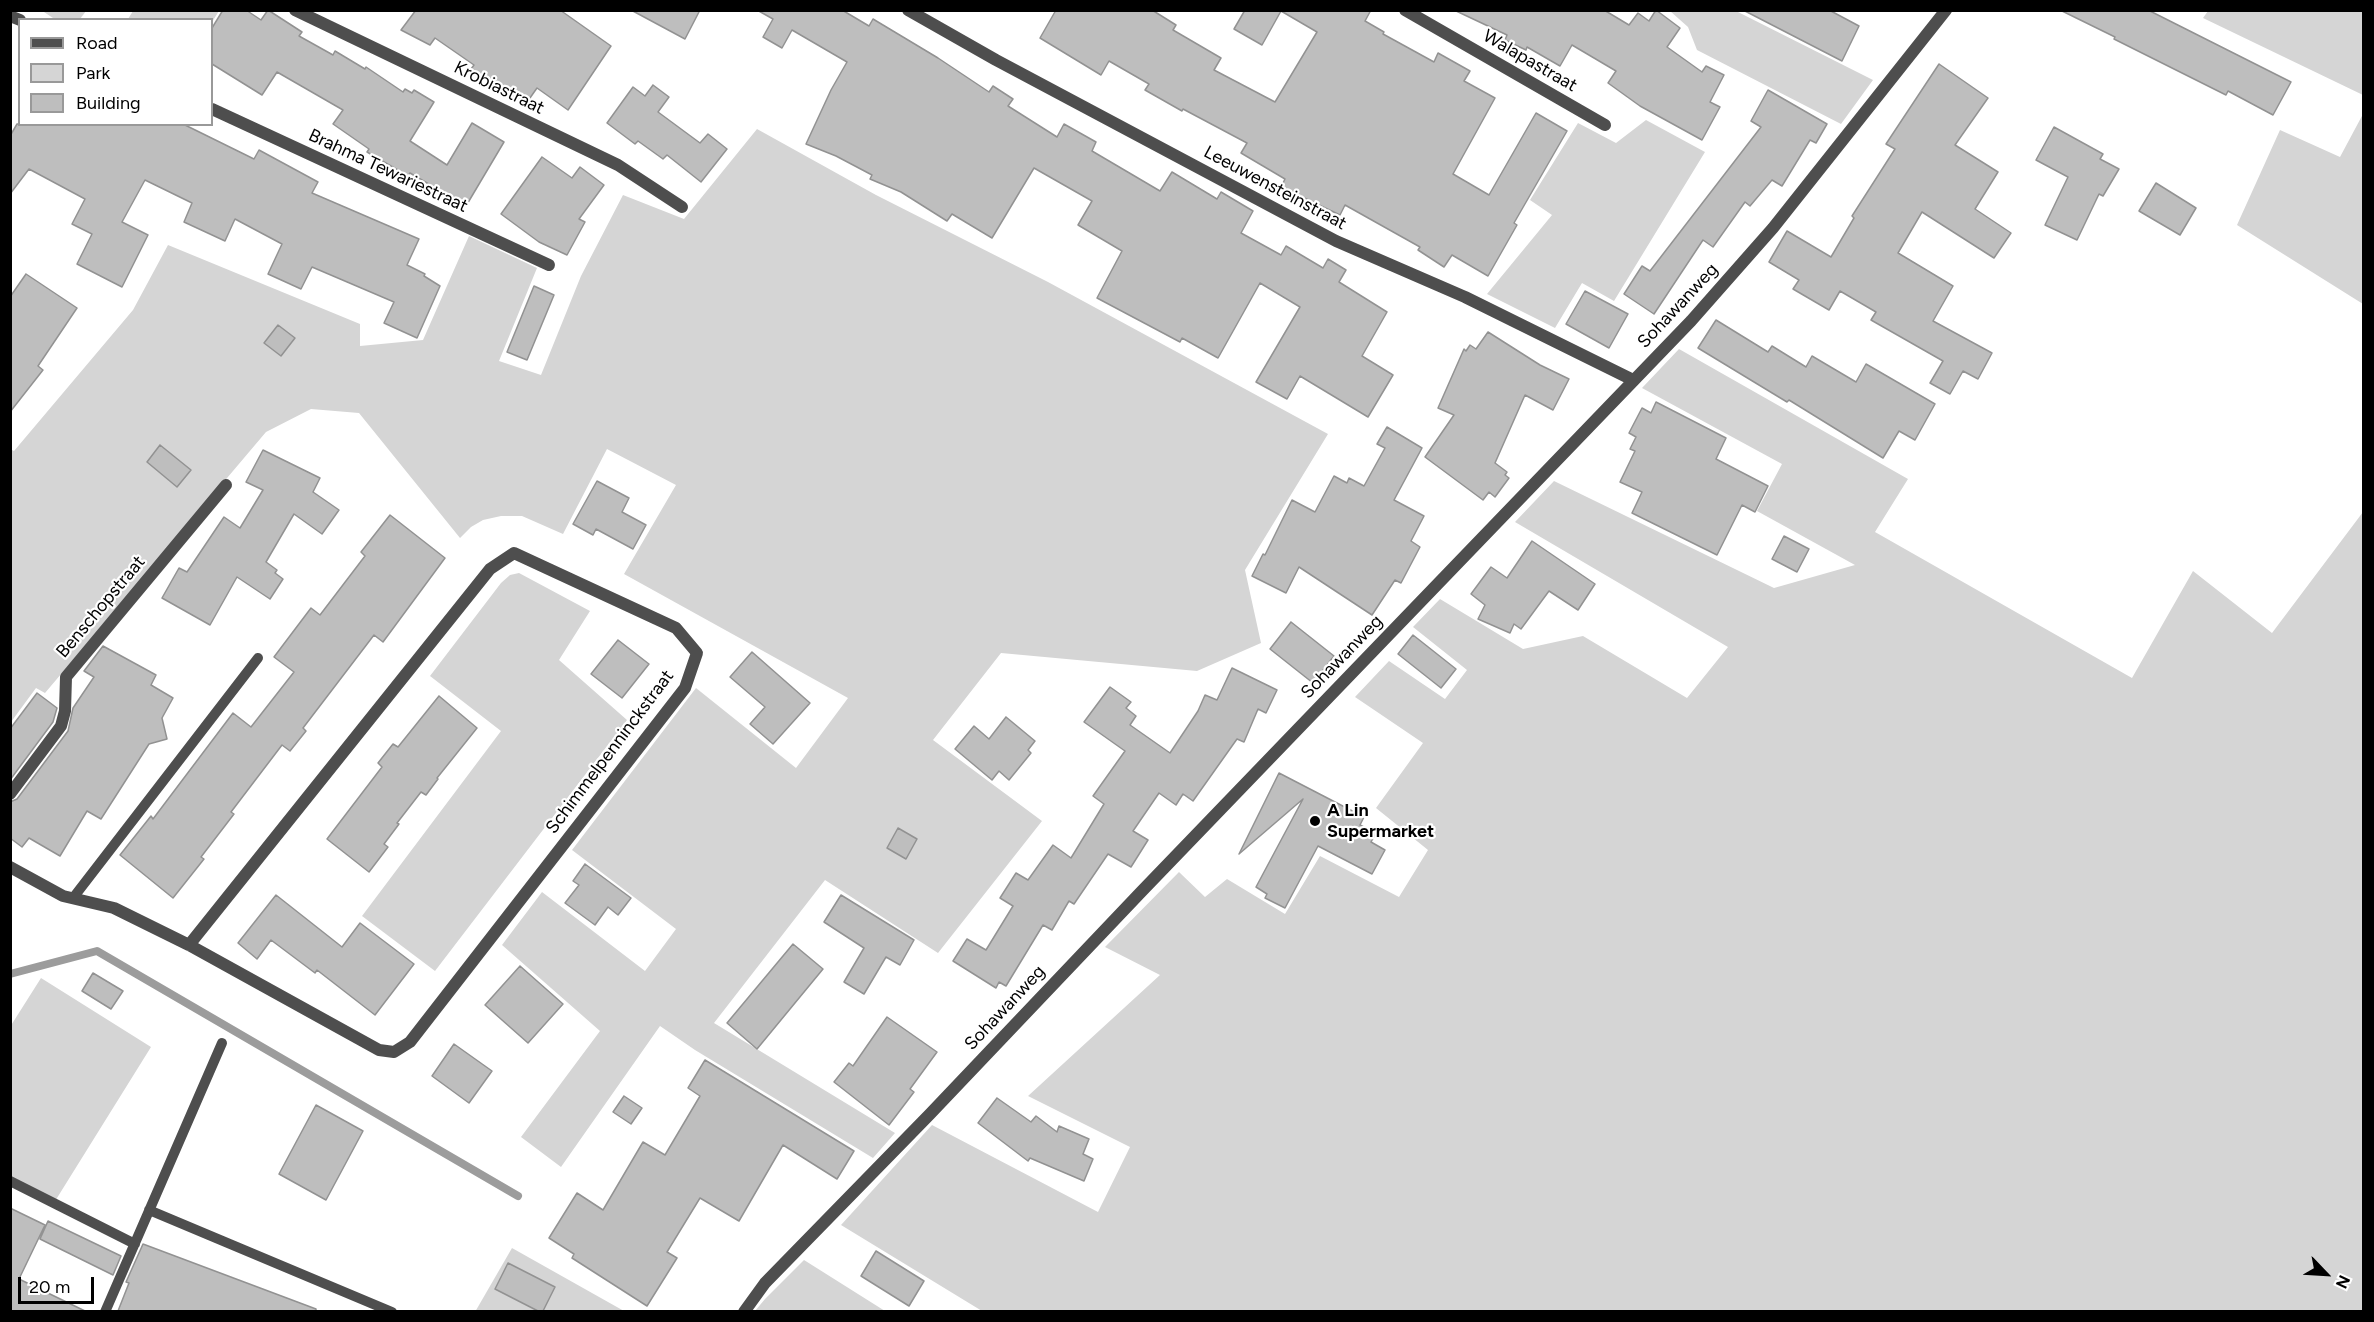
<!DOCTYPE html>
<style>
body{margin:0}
#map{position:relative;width:2374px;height:1322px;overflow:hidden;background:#fff;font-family:Figtree,sans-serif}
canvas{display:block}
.frame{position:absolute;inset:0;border:12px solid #000;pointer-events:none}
.legend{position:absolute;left:18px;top:18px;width:195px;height:108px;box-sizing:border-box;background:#fff;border:2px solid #999;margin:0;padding:8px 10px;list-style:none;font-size:18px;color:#000}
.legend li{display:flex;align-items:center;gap:12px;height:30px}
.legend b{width:30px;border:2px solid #999}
.north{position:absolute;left:2296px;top:1244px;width:60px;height:60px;-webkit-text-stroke:4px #fff;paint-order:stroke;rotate:115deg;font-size:16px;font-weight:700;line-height:24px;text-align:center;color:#000}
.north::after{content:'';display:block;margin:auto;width:21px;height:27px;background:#000;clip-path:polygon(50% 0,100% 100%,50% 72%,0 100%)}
.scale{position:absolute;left:18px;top:1277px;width:76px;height:27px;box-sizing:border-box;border:3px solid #000;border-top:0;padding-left:8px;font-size:18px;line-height:21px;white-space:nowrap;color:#000;-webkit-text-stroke:4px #fff;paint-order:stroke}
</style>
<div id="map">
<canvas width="2374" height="1322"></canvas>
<div class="frame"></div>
<ul class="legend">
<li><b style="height:8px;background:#4e4e4e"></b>Road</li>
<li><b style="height:16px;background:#d5d5d5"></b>Park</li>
<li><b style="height:16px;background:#bebebe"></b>Building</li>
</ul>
<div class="north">N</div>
<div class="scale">20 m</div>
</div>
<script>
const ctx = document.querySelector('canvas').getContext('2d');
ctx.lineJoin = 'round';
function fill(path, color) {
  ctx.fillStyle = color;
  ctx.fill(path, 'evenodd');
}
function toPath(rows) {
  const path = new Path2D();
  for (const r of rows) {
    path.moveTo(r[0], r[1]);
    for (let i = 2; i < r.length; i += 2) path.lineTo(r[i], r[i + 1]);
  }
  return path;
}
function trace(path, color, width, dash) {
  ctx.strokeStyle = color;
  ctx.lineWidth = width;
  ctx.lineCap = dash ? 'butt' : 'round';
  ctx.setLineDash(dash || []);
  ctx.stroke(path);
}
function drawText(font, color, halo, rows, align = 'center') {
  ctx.font = font + ' Figtree,sans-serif';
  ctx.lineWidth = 4.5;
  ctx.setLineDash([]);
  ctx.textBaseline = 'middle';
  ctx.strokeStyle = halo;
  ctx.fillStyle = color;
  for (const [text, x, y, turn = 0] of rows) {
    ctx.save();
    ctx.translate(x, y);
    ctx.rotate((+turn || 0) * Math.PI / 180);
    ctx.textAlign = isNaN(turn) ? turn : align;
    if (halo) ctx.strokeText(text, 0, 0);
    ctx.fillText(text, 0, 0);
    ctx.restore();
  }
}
fill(toPath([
 [41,10,86,10,86,11,80,19,56,20],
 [133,11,133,10,219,11,212,22,212,20,128,19],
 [1670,11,1736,11,1873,80,1841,124,1697,50,1688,27],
 [2208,11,2363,11,2363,95,2203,18],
 [2363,114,2363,304,2237,225,2280,130,2340,157],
 [1646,120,1705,152,1614,301,1582,283,1555,328,1487,294,1552,215,1530,200,1578,123,1616,143],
 [757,129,876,195,1048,282,1328,434,1245,570,1261,643,1197,671,1001,653,933,740,1042,821,938,953,825,880,714,1023,895,1133,873,1158,695,1050,660,1026,561,1167,521,1137,600,1031,502,945,542,892,645,971,676,929,572,850,696,688,796,768,848,698,624,574,676,485,607,449,563,534,522,516,501,516,483,520,471,527,460,538,359,413,311,409,266,432,45,693,36,688,11,722,10,449,14,451,133,310,168,245,360,324,360,346,423,340,469,236,537,268,499,361,541,375,581,276,623,195,684,219],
 [1679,349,1908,479,1875,532,2132,678,2193,571,2272,633,2363,512,2363,1311,982,1311,841,1225,932,1125,1098,1212,1130,1147,1028,1096,1160,975,1105,947,1179,872,1205,897,1227,879,1285,914,1320,856,1399,897,1428,850,1376,808,1423,743,1355,697,1389,661,1445,699,1467,670,1413,627,1440,599,1523,649,1583,636,1687,698,1728,647,1515,522,1554,481,1774,588,1855,565,1757,511,1782,464,1642,388],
 [519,573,590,611,559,660,627,720,435,971,362,916,501,731,430,676,501,583,510,575],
 [41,978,151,1047,52,1206,11,1180,10,1027],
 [512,1248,624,1311,475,1312],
 [804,1260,885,1311,755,1311,765,1299]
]), '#d5d5d5');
trace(toPath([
 [10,974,97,951,518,1196]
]), '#9c9c9c', 8);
const building = toPath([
 [223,10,246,10,261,20,268,10,302,32,299,36,333,55,335,51,365,69,366,67,403,92,405,89,412,93,414,90,434,102,410,141,447,165,472,123,504,142,466,206,410,173,408,176,367,152,369,149,333,124,343,110,277,72,262,95,212,64,212,28,223,10],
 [416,10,560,10,611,46,568,110,537,88,525,105,471,69,474,65,435,38,430,45,401,30,416,10],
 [631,10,700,10,685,39,631,10],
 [757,10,842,10,869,26,873,19,938,58,989,92,993,86,1013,99,1008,106,1057,137,1064,124,1096,142,1092,151,1160,191,1172,172,1217,199,1221,192,1253,211,1241,233,1281,255,1286,246,1323,268,1328,259,1346,270,1339,282,1387,312,1362,356,1393,375,1368,417,1300,376,1287,399,1256,382,1300,307,1260,283,1218,358,1182,338,1180,342,1097,298,1122,251,1078,225,1092,201,1034,168,992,238,952,214,947,221,901,192,870,179,872,175,836,156,806,144,831,90,847,62,792,30,782,48,763,37,773,19,757,10],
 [1056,10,1152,10,1176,25,1173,30,1221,58,1214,70,1275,102,1317,32,1281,11,1262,45,1234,29,1245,10,1371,10,1365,21,1384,32,1383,34,1434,62,1438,53,1470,71,1464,81,1495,98,1453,174,1489,195,1536,113,1567,131,1514,223,1517,225,1488,276,1452,255,1444,267,1418,250,1420,247,1345,205,1340,215,1281,187,1285,179,1241,153,1247,143,1183,109,1182,111,1145,90,1149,84,1109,61,1101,75,1040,38,1056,10],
 [1454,10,1604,10,1629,25,1638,13,1649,21,1656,10,1680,28,1667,47,1702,72,1706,66,1724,75,1710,102,1720,107,1702,140,1640,106,1608,83,1616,71,1572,45,1560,66,1527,47,1526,50,1505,40,1507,35,1454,10],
 [1743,10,1829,10,1859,26,1842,61,1743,10],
 [2060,10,2148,10,2291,82,2273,115,2228,91,2226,95,2114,39,2115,37,2060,10],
 [1939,64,1988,98,1955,145,1998,172,1975,209,2011,233,1994,258,1922,212,1898,253,1953,286,1933,321,1992,353,1978,379,1963,371,1950,394,1930,383,1943,361,1871,320,1876,312,1840,291,1829,310,1793,289,1799,280,1769,262,1787,231,1831,257,1854,218,1852,216,1895,149,1886,144,1939,64],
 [653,85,669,97,658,112,700,143,708,134,727,149,701,182,667,155,663,159,638,141,635,144,607,123,633,87,645,96,653,85],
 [1768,90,1827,124,1816,143,1810,140,1782,186,1772,180,1750,206,1745,202,1713,247,1703,240,1654,314,1624,294,1642,266,1650,271,1761,127,1751,121,1768,90],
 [17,124,183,124,254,159,259,150,318,182,312,193,419,239,407,265,425,274,424,276,440,286,417,338,384,323,394,302,312,267,301,289,268,274,282,244,235,219,225,241,184,222,192,203,145,180,122,222,148,235,122,287,77,264,92,234,72,224,85,199,29,169,10,194,10,136,17,124],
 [2054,127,2103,154,2100,159,2119,169,2103,196,2099,194,2077,240,2045,225,2068,177,2036,160,2054,127],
 [542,157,572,178,580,167,604,185,579,219,585,222,567,255,539,242,501,214,542,157],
 [2156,183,2196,208,2180,235,2139,211,2156,183],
 [26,274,77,308,38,366,43,370,10,412,10,297,26,274],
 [534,286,554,295,527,360,507,352,534,286],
 [1585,291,1628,314,1609,348,1566,324,1585,291],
 [1716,320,1768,352,1772,346,1806,367,1812,356,1856,382,1866,364,1935,404,1915,440,1899,431,1883,458,1789,400,1787,402,1698,348,1716,320],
 [278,325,295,338,281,356,264,343,278,325],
 [1488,332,1540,365,1569,379,1553,410,1525,395,1495,463,1507,472,1505,475,1509,478,1495,497,1489,492,1483,500,1425,457,1454,415,1438,408,1464,349,1466,351,1470,345,1476,349,1488,332],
 [1656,402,1726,438,1716,459,1768,486,1755,512,1742,505,1717,555,1632,513,1642,492,1620,482,1635,451,1630,449,1636,437,1629,433,1642,408,1651,413,1656,402],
 [1387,427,1422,448,1394,500,1424,516,1411,541,1420,547,1401,583,1395,580,1372,615,1299,567,1286,593,1252,576,1263,554,1265,555,1292,500,1315,512,1334,476,1347,483,1349,478,1364,486,1385,448,1377,444,1387,427],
 [160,445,191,470,177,487,147,462,160,445],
 [263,450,320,478,313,492,339,510,322,534,294,514,266,562,277,570,275,573,283,579,270,599,237,577,210,625,162,598,179,568,187,572,224,517,240,528,263,490,246,482,263,450],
 [597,481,629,498,622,512,646,525,633,549,596,529,593,535,573,524,597,481],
 [390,515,445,558,383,642,374,635,303,728,306,731,290,751,282,745,231,812,234,814,201,857,204,859,173,898,120,855,151,816,153,819,233,713,251,727,294,672,274,657,311,608,320,615,365,556,361,552,390,515],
 [1784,536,1809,549,1797,572,1772,559,1784,536],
 [1532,541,1595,584,1578,610,1549,591,1521,629,1514,624,1510,633,1478,619,1485,605,1471,594,1491,567,1507,578,1532,541],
 [1291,622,1334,656,1313,683,1270,649,1291,622],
 [1413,635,1456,669,1441,688,1398,654,1413,635],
 [618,640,649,664,622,698,591,674,618,640],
 [103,646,156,675,151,685,173,698,162,718,167,739,149,744,101,819,87,811,60,856,29,838,22,847,10,838,10,802,17,799,68,731,73,708,94,677,84,671,103,646],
 [752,652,810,703,773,744,750,724,765,707,730,677,752,652],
 [1232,668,1277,690,1266,713,1258,709,1244,742,1237,739,1193,801,1183,794,1176,805,1159,793,1133,831,1148,840,1131,867,1108,854,1074,904,1069,901,1052,930,1043,925,1006,986,999,982,996,988,953,961,967,939,986,950,1013,906,1000,898,1016,873,1028,880,1053,845,1071,858,1104,804,1093,796,1125,751,1084,722,1110,687,1131,702,1126,708,1136,716,1130,725,1170,753,1198,711,1205,695,1217,700,1232,668],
 [37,693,57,708,53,722,10,780,10,729,37,693],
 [439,696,477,728,437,778,438,779,426,795,421,792,397,823,399,824,384,844,388,847,369,872,327,839,382,767,378,763,393,744,398,747,439,696],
 [1006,717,1035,741,1028,750,1031,753,1009,780,999,771,992,780,955,749,974,726,989,739,1006,717],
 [1279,773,1364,817,1360,825,1376,833,1371,842,1385,850,1372,874,1318,846,1285,908,1265,898,1267,894,1256,887,1303,799,1239,854,1279,773],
 [898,828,917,839,906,859,887,848,898,828],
 [585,864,631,898,618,915,608,907,595,925,565,903,579,885,573,881,585,864],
 [276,895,342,947,360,923,414,964,375,1015,317,970,315,973,271,940,257,959,238,943,276,895],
 [841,895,914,940,900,965,886,957,864,994,844,982,864,948,824,922,841,895],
 [793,944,823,969,757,1049,727,1023,793,944],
 [520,966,563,1004,528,1043,485,1005,520,966],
 [93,973,123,991,111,1009,82,991,93,973],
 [887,1017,937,1052,910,1089,914,1092,889,1125,834,1082,849,1063,853,1066,887,1017],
 [454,1044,492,1071,469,1103,432,1076,454,1044],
 [705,1060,854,1151,837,1179,783,1145,739,1221,700,1198,667,1252,677,1258,647,1306,572,1258,574,1254,549,1238,577,1193,603,1210,643,1142,665,1155,700,1096,688,1088,705,1060],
 [624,1096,642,1108,631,1124,613,1112,624,1096],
 [997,1098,1031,1122,1036,1116,1057,1132,1059,1126,1089,1139,1083,1154,1093,1159,1084,1181,1030,1158,1028,1161,978,1123,997,1098],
 [316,1105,363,1131,326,1200,279,1174,316,1105],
 [10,1208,45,1225,19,1279,85,1311,10,1311,10,1208],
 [48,1221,121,1256,113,1275,40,1239,48,1221],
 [143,1244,316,1309,316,1311,118,1311,129,1283,126,1282,143,1244],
 [876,1251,924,1281,909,1306,861,1276,876,1251],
 [508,1263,555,1287,543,1311,538,1311,495,1289,508,1263]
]);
fill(building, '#bebebe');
trace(building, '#929292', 1.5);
trace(toPath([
 [73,898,258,658],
 [10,1181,135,1244],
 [149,1210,392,1312],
 [105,1312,222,1043]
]), '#4e4e4e', 10);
trace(toPath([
 [295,10,618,165,682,207],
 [908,10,996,60,1336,241,1465,297,1633,380],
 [1405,10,1605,125],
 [10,16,20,20],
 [212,109,549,265],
 [10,794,61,726,65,711,66,677,226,485],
 [10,867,63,896,114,908,189,945,379,1050,394,1052,410,1042,685,688,697,653,676,628,514,553,490,569,189,945],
 [744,1312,765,1283,930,1114,1141,892,1691,321,1773,228,1946,10]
]), '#4e4e4e', 12);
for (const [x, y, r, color] of [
 [1315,821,6,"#000"]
]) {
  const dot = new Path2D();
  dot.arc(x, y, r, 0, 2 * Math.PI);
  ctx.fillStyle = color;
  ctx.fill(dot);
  trace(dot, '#fff', 2);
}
drawText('18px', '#000', '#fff', [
 ["Walapastraat",1530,61,30],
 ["Krobiastraat",499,88,26],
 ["Brahma Tewariestraat",388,171,25],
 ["Leeuwensteinstraat",1275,188,28],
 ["Sohawanweg",1678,306,-47],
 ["Benschopstraat",101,607,-50],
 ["Sohawanweg",1342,657,-46],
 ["Schimmelpenninckstraat",610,752,-53],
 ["Sohawanweg",1005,1008,-47]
]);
drawText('bold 18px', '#000', '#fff', [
 ["A Lin",1327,811],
 ["Supermarket",1327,832]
], 'left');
</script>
